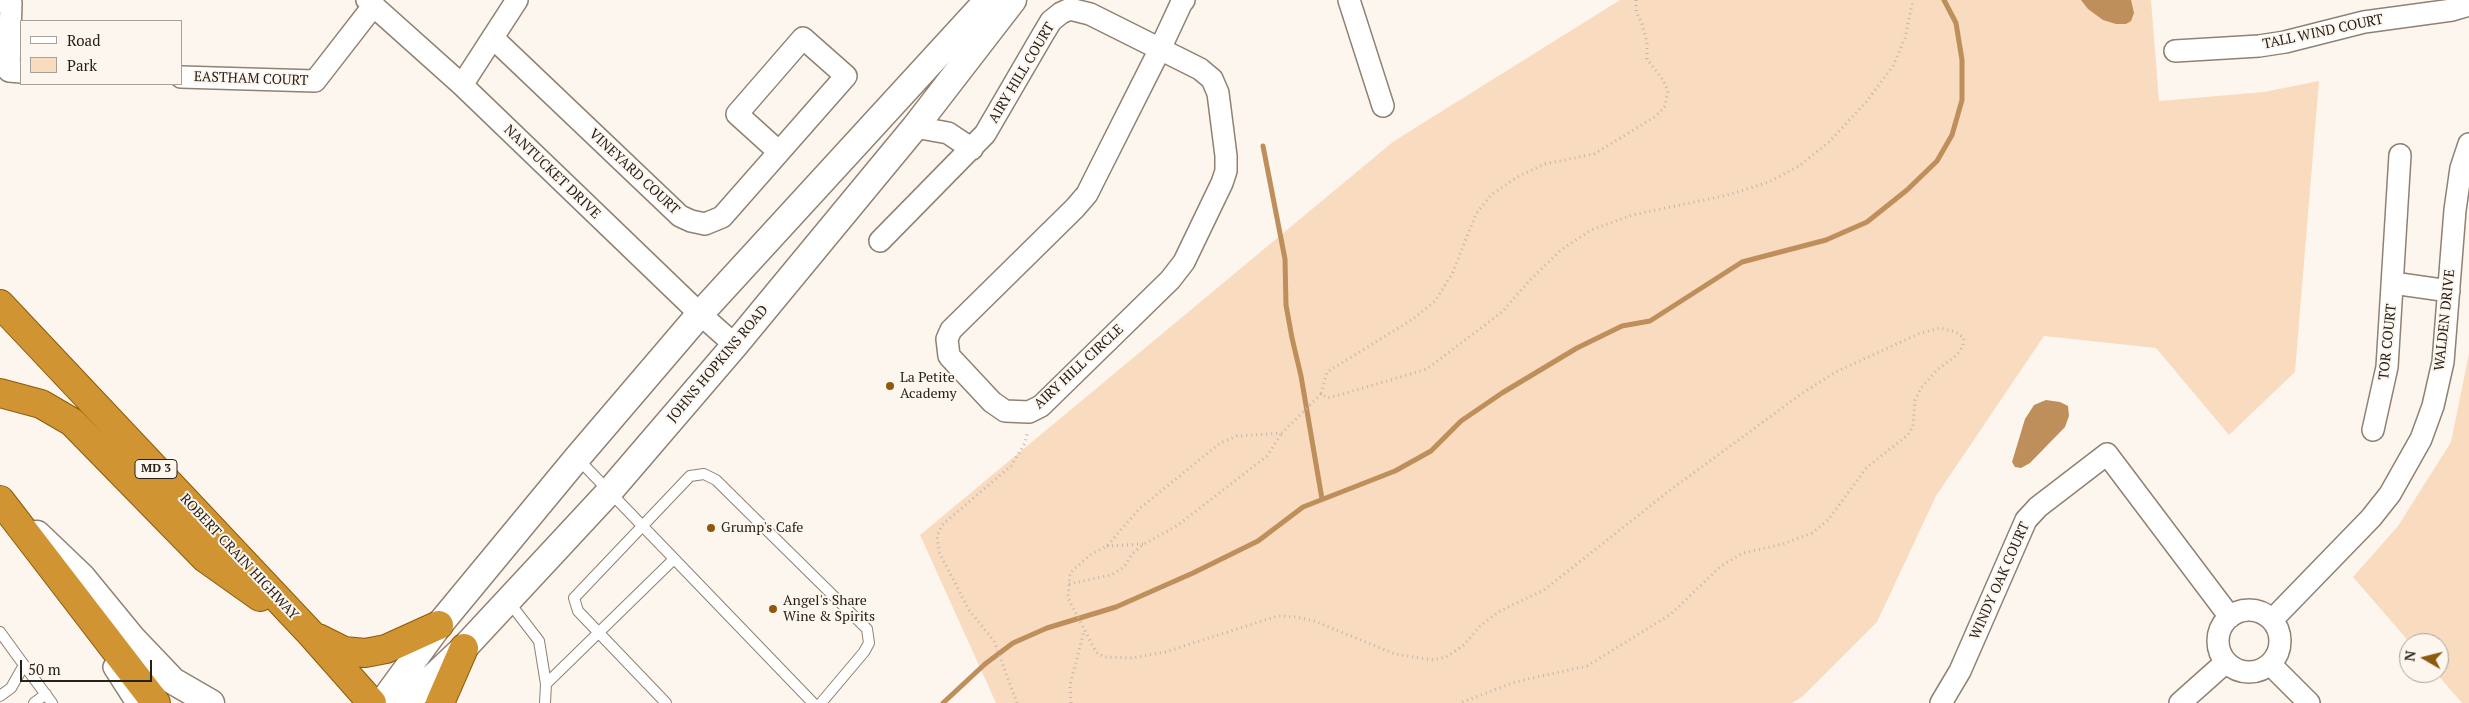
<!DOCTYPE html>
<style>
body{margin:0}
#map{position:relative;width:2469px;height:703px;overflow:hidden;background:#fdf6ef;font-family:"PT Serif",serif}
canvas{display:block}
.legend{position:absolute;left:20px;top:20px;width:162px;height:65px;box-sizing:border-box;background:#fdf6ef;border:1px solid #a7a19a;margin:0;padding:6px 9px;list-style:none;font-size:15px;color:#27211b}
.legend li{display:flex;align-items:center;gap:10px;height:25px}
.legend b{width:25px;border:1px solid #a7a19a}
.north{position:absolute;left:2399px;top:633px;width:50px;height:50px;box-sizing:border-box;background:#fdf6ef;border:1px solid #a7a19a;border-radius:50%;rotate:278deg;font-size:14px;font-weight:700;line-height:20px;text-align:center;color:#27211b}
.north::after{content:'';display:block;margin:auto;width:18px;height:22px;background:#8f590d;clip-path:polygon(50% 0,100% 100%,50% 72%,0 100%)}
.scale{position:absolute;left:20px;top:660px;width:132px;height:22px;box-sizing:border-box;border:2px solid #27211b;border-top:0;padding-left:6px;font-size:15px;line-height:18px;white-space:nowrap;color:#27211b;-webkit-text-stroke:4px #fdf6ef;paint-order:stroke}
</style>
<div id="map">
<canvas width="2469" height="703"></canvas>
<ul class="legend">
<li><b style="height:6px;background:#fff"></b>Road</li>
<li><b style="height:14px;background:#f9dcbf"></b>Park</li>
</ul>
<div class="north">N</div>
<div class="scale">50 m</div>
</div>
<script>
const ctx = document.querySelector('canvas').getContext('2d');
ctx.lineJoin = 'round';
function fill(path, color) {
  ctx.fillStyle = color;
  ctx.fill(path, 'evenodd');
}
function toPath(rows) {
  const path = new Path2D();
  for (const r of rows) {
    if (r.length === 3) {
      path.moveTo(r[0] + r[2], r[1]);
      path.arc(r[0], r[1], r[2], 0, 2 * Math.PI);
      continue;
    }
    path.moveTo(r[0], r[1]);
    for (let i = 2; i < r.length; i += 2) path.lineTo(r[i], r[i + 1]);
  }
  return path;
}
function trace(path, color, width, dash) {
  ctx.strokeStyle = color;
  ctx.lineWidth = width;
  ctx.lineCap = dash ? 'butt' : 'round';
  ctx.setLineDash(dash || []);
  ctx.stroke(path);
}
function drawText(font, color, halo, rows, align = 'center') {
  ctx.font = font + ' "PT Serif",serif';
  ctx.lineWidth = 4;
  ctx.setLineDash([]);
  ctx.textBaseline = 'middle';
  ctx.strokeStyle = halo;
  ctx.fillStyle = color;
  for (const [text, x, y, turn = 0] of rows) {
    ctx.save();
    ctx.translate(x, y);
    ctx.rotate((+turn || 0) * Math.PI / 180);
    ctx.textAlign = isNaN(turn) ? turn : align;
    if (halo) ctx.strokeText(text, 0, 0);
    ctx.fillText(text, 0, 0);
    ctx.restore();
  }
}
fill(toPath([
 [1620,0,2151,0,2159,101,2264,92,2319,81,2295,372,2229,435,2156,348,2044,336,1936,496,1877,622,1802,697,1792,703,996,703,920,535,1394,141],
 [2469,353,2469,703,2462,703,2436,673,2439,673,2439,643,2410,643,2353,577,2398,526,2451,442]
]), '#f9dcbf');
fill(toPath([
 [2081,0,2131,0,2134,13,2131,21,2126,24,2116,24,2103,20,2088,9],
 [2046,400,2060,402,2068,406,2069,416,2065,427,2030,463,2021,468,2015,467,2012,462,2025,419,2034,405]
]), '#be8e5b');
trace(toPath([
 [1263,146,1285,259,1286,305,1292,338,1301,376,1322,499],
 [943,703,985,664,1013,643,1047,628,1116,607,1193,573,1258,541,1303,507,1395,471,1431,451,1461,421,1502,393,1577,348,1622,326,1650,321,1742,262,1826,240,1867,222,1907,190,1937,161,1952,135,1962,100,1962,60,1956,23,1944,0]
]), '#be8e5b', 5);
const service = toPath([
 [578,459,813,703],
 [509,602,539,641,546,684,545,703],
 [0,632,24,665,11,688,0,696],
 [24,665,52,703],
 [546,684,674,559],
 [34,703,46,694],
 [666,703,578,611,574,598,690,476,704,474,716,480,867,629,869,643,864,652,821,703]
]);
const minor = toPath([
 [367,0,462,85,700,314,735,345],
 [1349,0,1383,106],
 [0,2,11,3,9,71,21,72],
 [493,38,680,216,691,221,705,224,722,217,846,76,803,38,737,114,779,152],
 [2175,51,2259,46,2285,42,2364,22,2452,10,2469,5],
 [181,77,315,81,374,5],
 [462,85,517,0],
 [915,127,948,133,972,149],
 [880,241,985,134,1042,36,1051,21,1061,13,1070,9,1090,14,1200,69,1212,79,1218,93,1226,156,1226,171,1222,183,1184,262,1170,280,1041,406,1029,412,1005,411,992,402,949,356,947,339,951,330,1075,208,1087,194,1094,180,1160,49,1181,4,1184,0],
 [2393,283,2449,291],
 [2373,430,2387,367,2400,155],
 [2249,641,31],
 [2272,620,2371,518,2390,494,2421,439,2433,406,2443,362,2455,210,2461,168,2469,144],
 [2270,664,2309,703],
 [114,667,137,703],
 [1941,703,1960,671,2026,520,2038,507,2107,454,2230,617],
 [2180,703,2226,662]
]);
const tertiary = toPath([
 [37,534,82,577,132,638,173,681,211,703],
 [382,703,439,625,577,458,700,314,988,0],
 [397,703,411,698,464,648,609,492,735,345,915,127,1013,0]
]);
const trunk = toPath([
 [0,304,312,635,372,703],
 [0,393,41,404,72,422,205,558,260,597],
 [0,500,156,703],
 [318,638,344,651,365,653,386,649,439,625],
 [440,703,464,648]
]);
trace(service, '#908172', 12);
trace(minor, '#908172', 24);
trace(tertiary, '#908172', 29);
trace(trunk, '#8d5a09', 30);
trace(toPath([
 [1636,0,1636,11,1642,24,1647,42,1647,59,1663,80,1668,91,1665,106,1656,116,1594,154,1545,164,1519,176,1491,195,1476,214,1452,274,1435,301,1413,319,1327,372,1321,394,1328,398,1343,394,1427,369,1502,312,1530,280,1561,250,1591,230,1632,215,1728,195,1769,182,1799,166,1829,142,1867,101,1893,66,1905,38,1913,0],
 [1321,394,1282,433,1237,436,1220,443,1139,509,1107,546,1091,554,1070,573,1068,598,1096,652,1104,657,1132,658,1165,652,1278,616,1296,617,1314,621,1395,654,1433,660,1446,657,1464,645,1481,625,1500,611,1544,590,1669,491,1801,394,1836,372,1918,334,1939,328,1956,332,1964,338,1963,346,1957,355,1938,369,1921,388,1915,400,1913,426,1908,435,1867,467,1828,520,1812,533,1783,544,1743,553,1721,566,1671,614,1587,666,1515,682,1460,703],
 [1107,546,1143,544],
 [1069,584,1111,575,1124,567,1132,554,1144,544,1178,525,1267,456,1282,433],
 [1017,703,994,641,969,610,939,552,937,536,942,525,1011,466,1025,443,1028,431],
 [1071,703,1070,685,1084,631]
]), '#bcb6af', 3, [1, 4]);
trace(service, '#fff', 10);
trace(minor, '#fff', 21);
trace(tertiary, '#fff', 26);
trace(trunk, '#d09433', 28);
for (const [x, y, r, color] of [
 [890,386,5,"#8f590d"],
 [711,528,5,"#8f590d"],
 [773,609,5,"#8f590d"]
]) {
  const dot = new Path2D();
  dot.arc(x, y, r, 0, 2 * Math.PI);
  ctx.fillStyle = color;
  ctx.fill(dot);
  trace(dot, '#fdf6ef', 2);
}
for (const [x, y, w] of [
 [156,469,42]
]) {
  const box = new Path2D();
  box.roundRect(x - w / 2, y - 9.5, w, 19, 4);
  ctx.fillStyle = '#fdf6ef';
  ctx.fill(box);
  trace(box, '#27211b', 1);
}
drawText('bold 12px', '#27211b', null, [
 ["MD 3",156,469]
]);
drawText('14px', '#27211b', '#fdf6ef', [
 ["TALL WIND COURT",2323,32,-12],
 ["AIRY HILL COURT",1022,73,-59],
 ["EASTHAM COURT",251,79,2],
 ["NANTUCKET DRIVE",552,172,44],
 ["VINEYARD COURT",634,172,43],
 ["WALDEN DRIVE",2445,320,-84],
 ["TOR COURT",2388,342,-84],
 ["JOHNS HOPKINS ROAD",718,364,-50],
 ["AIRY HILL CIRCLE",1079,367,-43],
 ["ROBERT CRAIN HIGHWAY",239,557,47],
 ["WINDY OAK COURT",2000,581,-66]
]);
drawText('14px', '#27211b', '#fdf6ef', [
 ["La Petite",900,378],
 ["Academy",900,394],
 ["Grump's Cafe",721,528],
 ["Angel's Share",783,601],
 ["Wine & Spirits",783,617]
], 'left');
</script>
